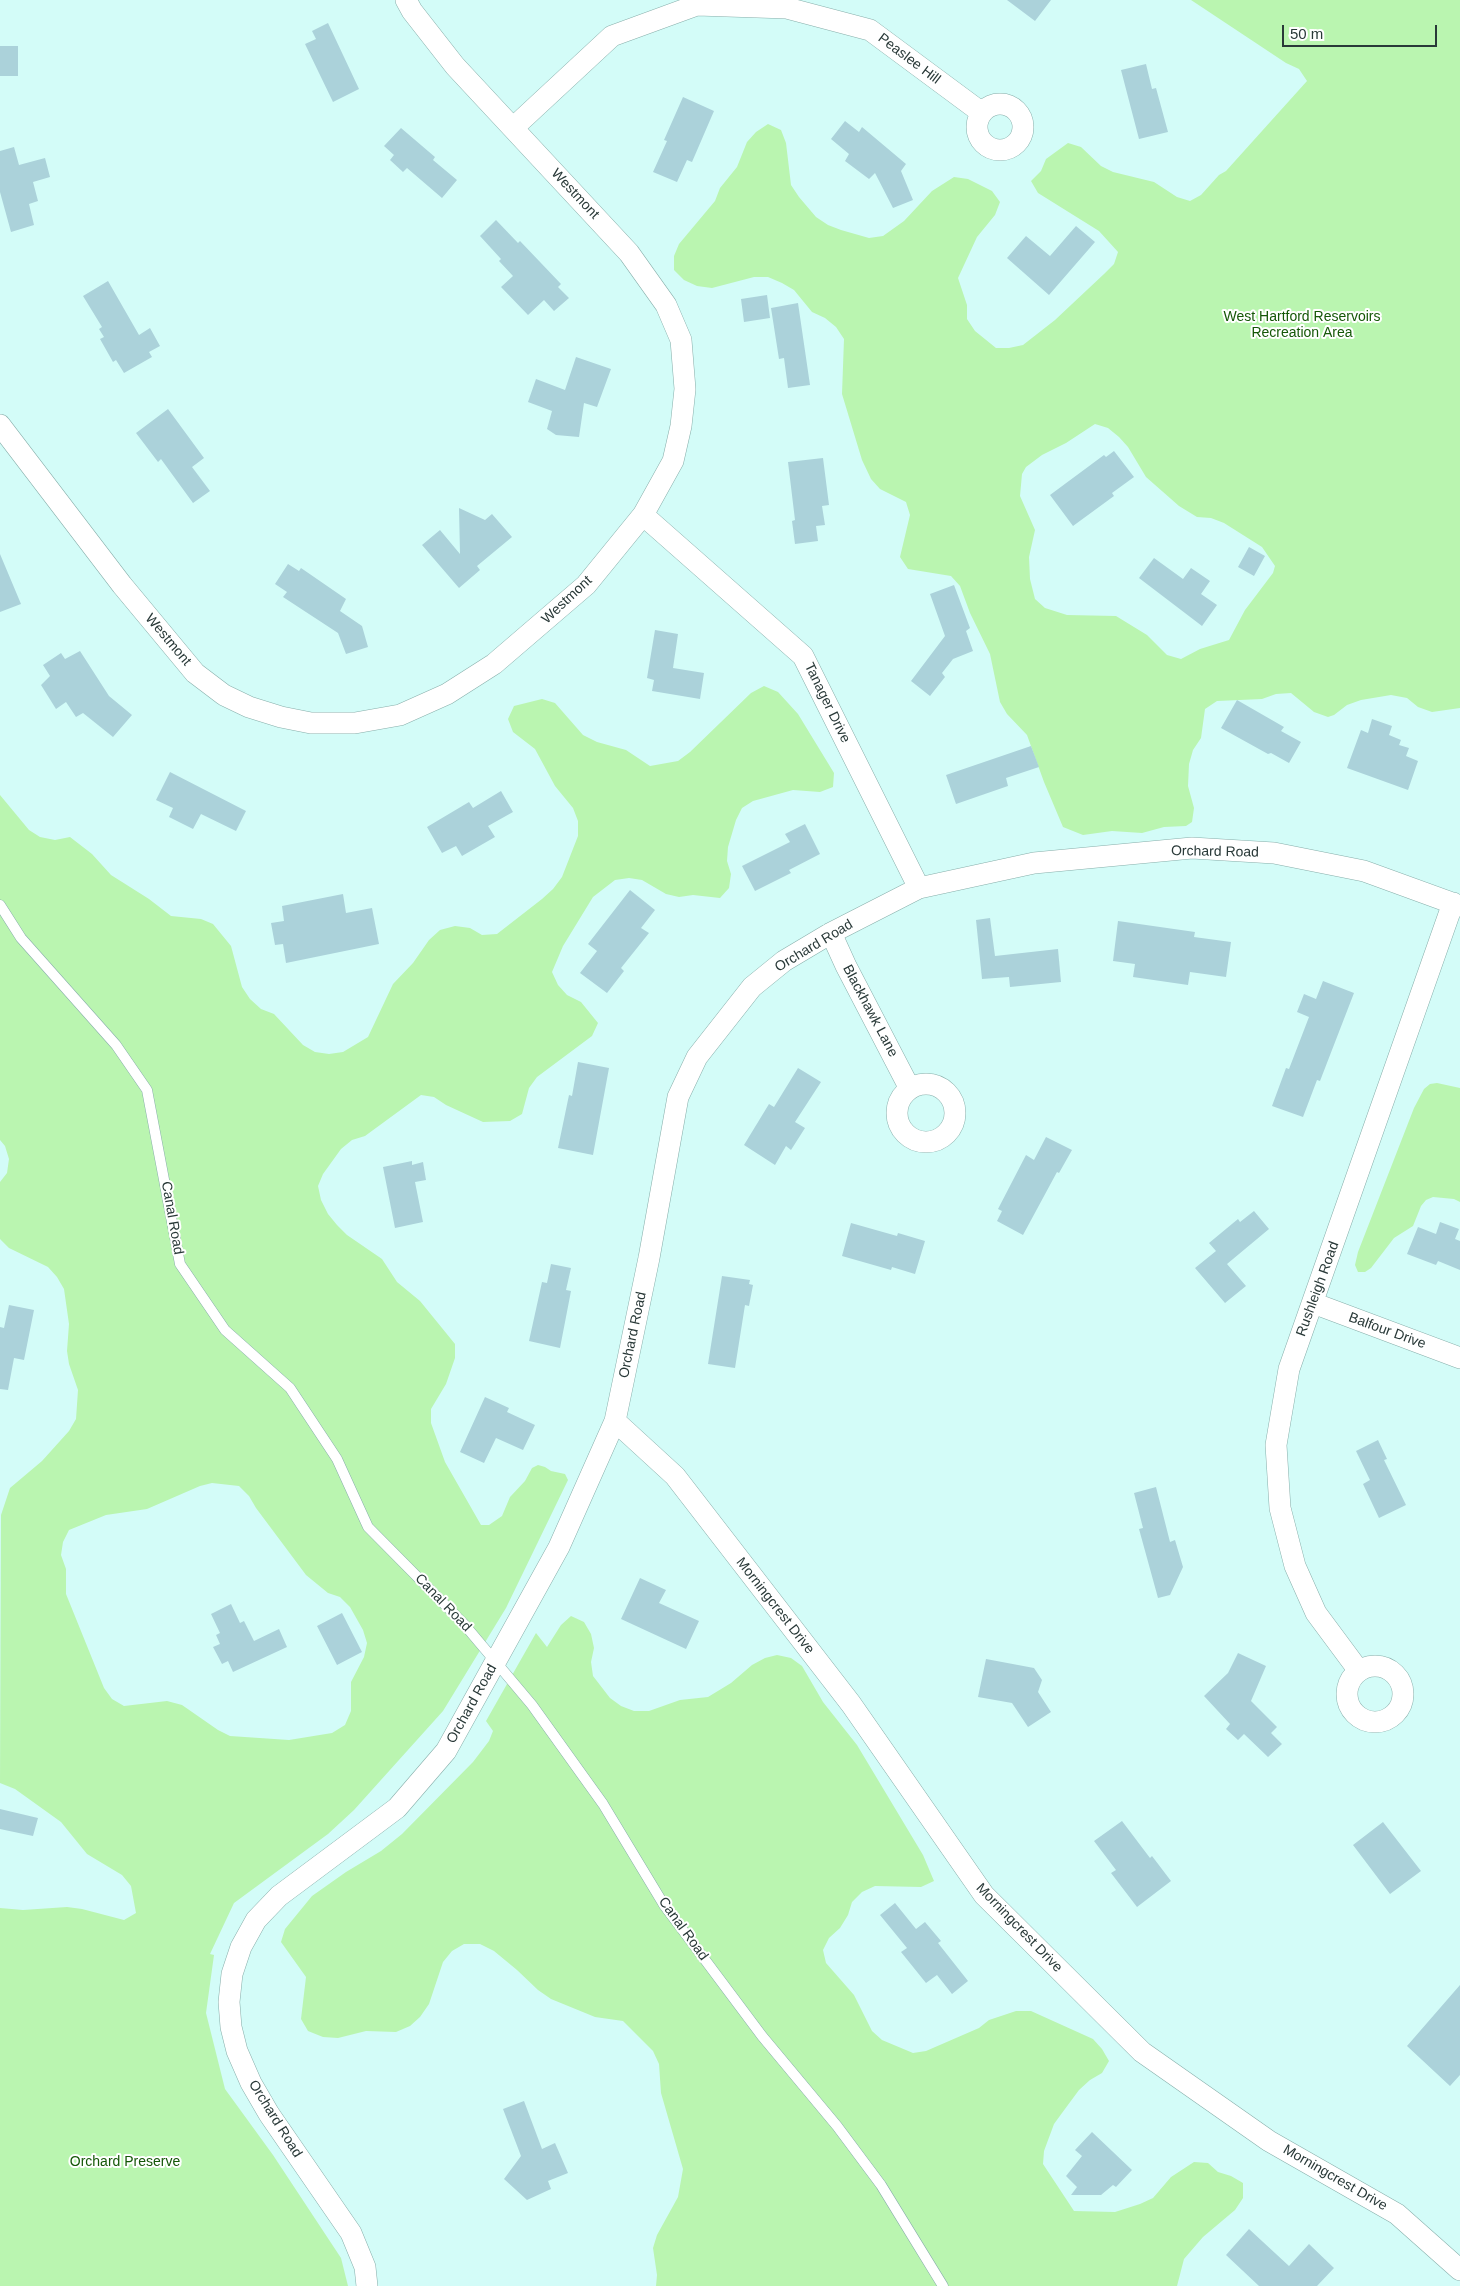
<!DOCTYPE html>
<style>
body{margin:0}
#map{position:relative;width:1460px;height:2286px;overflow:hidden;background:#d3fcf8;font-family:Arial,sans-serif}
canvas{display:block}
.scale{position:absolute;left:1282px;top:25px;width:155px;height:22px;box-sizing:border-box;border:2px solid #293938;border-top:0;padding-left:6px;font-size:15px;line-height:18px;white-space:nowrap;color:#293938;-webkit-text-stroke:4px #fff;paint-order:stroke}
</style>
<div id="map">
<canvas width="1460" height="2286"></canvas>
<div class="scale">50 m</div>
</div>
<script>
const ctx = document.querySelector('canvas').getContext('2d');
ctx.lineJoin = 'round';
function fill(path, color) {
  ctx.fillStyle = color;
  ctx.fill(path, 'evenodd');
}
function toPath(rows) {
  const path = new Path2D();
  for (const r of rows) {
    if (r.length === 3) {
      path.moveTo(r[0] + r[2], r[1]);
      path.arc(r[0], r[1], r[2], 0, 2 * Math.PI);
      continue;
    }
    path.moveTo(r[0], r[1]);
    for (let i = 2; i < r.length; i += 2) path.lineTo(r[i], r[i + 1]);
  }
  return path;
}
function trace(path, color, width, dash) {
  ctx.strokeStyle = color;
  ctx.lineWidth = width;
  ctx.lineCap = dash ? 'butt' : 'round';
  ctx.setLineDash(dash || []);
  ctx.stroke(path);
}
function drawText(font, color, halo, rows, align = 'center') {
  ctx.font = font + ' Arial,sans-serif';
  ctx.lineWidth = 4;
  ctx.setLineDash([]);
  ctx.textBaseline = 'middle';
  ctx.strokeStyle = halo;
  ctx.fillStyle = color;
  for (const [text, x, y, turn = 0] of rows) {
    ctx.save();
    ctx.translate(x, y);
    ctx.rotate((+turn || 0) * Math.PI / 180);
    ctx.textAlign = isNaN(turn) ? turn : align;
    if (halo) ctx.strokeText(text, 0, 0);
    ctx.fillText(text, 0, 0);
    ctx.restore();
  }
}
fill(toPath([
 [1191,0,1460,0,1460,708,1432,712,1418,707,1407,698,1391,695,1361,700,1347,705,1334,715,1328,717,1314,712,1291,693,1276,694,1262,699,1217,701,1205,709,1201,738,1193,750,1189,764,1188,786,1194,808,1192,822,1186,826,1164,827,1142,833,1112,831,1083,835,1063,827,1044,782,1027,735,1007,714,1000,702,990,654,970,613,960,586,951,576,908,569,900,557,910,515,906,502,880,489,871,479,862,460,842,394,844,339,836,327,825,318,812,312,794,290,782,283,768,277,754,277,712,288,697,286,684,280,674,270,674,256,679,244,715,201,720,188,737,167,747,142,756,132,768,124,781,130,786,143,791,185,799,197,816,217,828,225,841,230,869,238,883,236,904,221,932,191,954,177,968,179,992,191,1000,202,995,215,977,237,958,278,967,305,967,319,975,331,996,348,1009,348,1023,345,1055,320,1104,274,1114,264,1118,252,1099,231,1038,193,1031,181,1041,171,1046,159,1068,143,1081,147,1101,166,1113,172,1154,182,1177,197,1190,201,1201,195,1219,175,1226,171,1307,81,1299,69,1286,63],
 [1095,424,1108,428,1119,437,1128,447,1146,477,1179,506,1197,517,1211,518,1224,523,1262,547,1275,566,1273,573,1245,610,1229,640,1200,649,1181,659,1167,655,1147,635,1116,616,1067,615,1045,608,1035,599,1030,579,1029,557,1035,530,1020,496,1022,474,1026,467,1042,455,1066,443],
 [764,686,778,692,798,714,834,773,833,787,820,792,793,790,753,801,742,808,736,820,728,847,727,861,731,874,729,888,720,898,693,895,679,897,666,894,642,880,629,878,615,880,593,897,563,946,552,972,558,985,567,995,581,1002,598,1023,592,1036,537,1077,529,1088,522,1114,510,1121,483,1122,446,1105,434,1097,421,1095,365,1136,352,1140,341,1149,323,1174,318,1186,321,1200,328,1214,337,1225,347,1235,382,1259,397,1282,420,1301,455,1344,455,1358,446,1384,431,1409,431,1423,445,1462,481,1525,489,1525,502,1516,510,1497,525,1481,532,1468,538,1465,545,1467,551,1471,565,1474,568,1480,506,1608,443,1711,354,1810,328,1834,234,1903,210,1954,214,1955,206,2013,225,2089,273,2155,341,2258,348,2286,0,2286,0,1908,23,1910,67,1907,82,1909,124,1920,136,1913,131,1886,122,1875,87,1854,61,1822,15,1789,0,1783,1,1515,10,1488,42,1461,69,1431,76,1419,78,1390,69,1364,67,1351,69,1324,64,1289,57,1277,48,1267,9,1248,0,1239,0,1182,7,1173,9,1159,5,1146,0,1140,0,795,29,830,40,837,55,840,70,837,92,854,111,875,149,899,171,916,201,919,213,924,231,946,242,987,250,999,261,1009,274,1014,303,1045,315,1052,329,1054,343,1052,368,1037,393,984,413,963,429,940,440,930,455,926,470,928,482,935,497,934,542,899,553,889,562,877,578,836,578,821,573,808,555,786,535,749,513,732,508,719,514,706,542,699,555,703,583,735,597,742,626,750,650,766,678,761,690,752,751,693],
 [212,1483,239,1486,249,1496,256,1508,306,1575,328,1593,340,1597,350,1607,363,1630,367,1643,364,1657,351,1682,351,1711,345,1725,332,1733,289,1740,230,1736,218,1730,182,1705,167,1701,124,1706,112,1699,104,1688,66,1594,66,1569,61,1555,63,1542,69,1530,106,1515,147,1509,200,1486],
 [1437,1083,1460,1088,1460,1202,1454,1199,1433,1197,1426,1200,1421,1206,1413,1226,1394,1238,1371,1268,1365,1272,1358,1272,1355,1265,1358,1252,1414,1108,1424,1089,1430,1084],
 [571,1616,584,1622,591,1634,594,1648,591,1662,593,1676,610,1698,621,1706,634,1711,649,1711,680,1700,708,1697,731,1683,752,1665,765,1658,777,1655,791,1658,802,1666,823,1702,857,1745,923,1855,934,1881,921,1887,875,1886,862,1892,852,1902,848,1915,840,1928,829,1938,823,1950,826,1963,854,1995,872,2031,882,2040,913,2053,926,2051,979,2028,989,2020,1016,2011,1031,2011,1093,2039,1102,2049,1109,2061,1102,2073,1090,2080,1079,2090,1062,2113,1054,2124,1044,2151,1043,2164,1074,2211,1115,2212,1140,2204,1153,2198,1171,2177,1194,2162,1208,2163,1218,2172,1231,2176,1243,2183,1243,2198,1235,2210,1203,2237,1184,2259,1177,2286,656,2286,657,2275,653,2248,657,2235,678,2197,683,2169,661,2093,659,2064,653,2051,623,2021,595,2017,551,1999,538,1990,517,1970,494,1951,480,1944,464,1944,452,1951,443,1962,429,2004,420,2017,410,2026,396,2032,366,2031,338,2038,323,2037,308,2031,301,2019,306,1977,281,1942,285,1929,312,1896,346,1872,381,1851,402,1834,473,1762,489,1741,493,1731,486,1721,536,1633,547,1647,561,1625]
]), '#baf5b0');
fill(toPath([
 [1007,0,1051,0,1035,21],
 [328,23,359,89,333,102,305,44,316,39,312,31],
 [0,46,18,46,18,76,0,76],
 [1146,64,1152,89,1156,88,1168,132,1139,139,1121,70],
 [683,97,714,111,692,162,687,160,677,182,653,172,667,141,664,140],
 [845,121,859,132,862,127,906,164,901,171,913,200,893,208,875,173,869,179,845,161,849,154,831,139],
 [401,128,435,157,433,160,457,180,442,198,407,168,403,172,390,160,394,155,384,146],
 [14,147,19,165,45,158,50,177,33,182,38,201,29,204,34,225,11,232,0,192,0,151],
 [496,220,518,243,520,241,561,284,558,287,569,298,554,311,544,300,528,315,501,287,513,276,499,261,501,259,480,236],
 [1076,226,1095,242,1049,295,1007,258,1026,236,1050,256],
 [108,281,139,335,150,328,160,346,149,352,152,357,124,373,116,360,113,362,100,339,104,337,99,329,102,327,83,296],
 [767,295,770,318,744,322,741,299],
 [798,303,810,385,788,388,784,358,779,359,771,308],
 [576,357,611,369,597,407,584,403,579,437,556,435,547,429,552,411,528,402,536,379,565,390],
 [168,409,204,458,192,467,210,491,193,503,161,459,158,462,136,433],
 [1114,451,1134,477,1112,493,1114,496,1073,526,1050,495,1104,455,1106,457],
 [823,458,829,505,822,506,825,525,816,526,818,541,795,544,792,521,795,520,788,462],
 [459,508,485,520,492,514,512,537,477,566,480,570,459,588,422,545,440,530,460,554],
 [1249,547,1265,556,1254,576,1238,567],
 [0,554,21,604,0,612],
 [1154,558,1183,579,1191,568,1210,581,1201,594,1217,605,1202,626,1139,578],
 [288,564,299,571,301,568,346,599,340,611,362,626,368,647,346,654,338,633,283,597,287,592,275,584],
 [954,585,970,628,966,631,973,651,953,659,942,673,945,677,930,696,911,681,945,636,930,594],
 [655,630,678,634,673,668,704,673,700,699,652,691,654,680,647,678],
 [80,651,109,696,132,715,113,737,83,713,76,717,66,702,56,709,41,685,50,676,43,665,61,653,65,659],
 [1237,700,1284,727,1281,731,1301,742,1289,763,1271,753,1268,754,1221,728],
 [1372,719,1392,726,1389,735,1401,740,1399,745,1409,748,1406,756,1418,761,1408,790,1347,768,1361,730,1368,733],
 [1031,746,1039,767,1006,778,1008,786,956,804,946,775],
 [170,772,246,811,236,831,201,814,193,829,169,817,173,808,156,800],
 [501,791,513,812,488,826,495,837,462,856,456,846,442,853,427,827,469,802,473,808],
 [805,824,820,854,789,870,791,873,755,891,742,866,790,842,785,834],
 [630,890,655,910,641,928,649,933,621,968,624,971,607,993,580,973,597,951,588,944],
 [343,894,346,913,372,908,379,944,286,963,283,944,275,945,271,923,284,921,282,906],
 [990,918,995,956,1058,949,1061,982,1010,987,1009,977,982,979,976,920],
 [1118,921,1195,932,1194,937,1231,942,1226,977,1190,972,1188,985,1133,977,1135,964,1113,961],
 [1323,981,1354,993,1320,1081,1317,1080,1303,1117,1272,1106,1286,1068,1289,1069,1309,1017,1297,1012,1304,994,1316,999],
 [578,1062,609,1068,593,1155,558,1148,569,1095,572,1096],
 [798,1068,821,1082,795,1122,805,1128,791,1150,786,1146,775,1165,744,1145,769,1104,774,1107],
 [1046,1137,1072,1150,1059,1173,1057,1172,1023,1235,997,1221,1002,1211,998,1209,1026,1155,1034,1160],
 [412,1161,412,1165,423,1162,426,1180,415,1182,423,1222,395,1228,383,1167],
 [1254,1211,1269,1229,1227,1264,1246,1286,1225,1303,1195,1268,1216,1251,1209,1243,1238,1219,1240,1222],
 [1440,1222,1459,1229,1455,1239,1460,1241,1460,1270,1438,1261,1436,1265,1407,1254,1418,1227,1436,1234],
 [851,1223,897,1236,898,1233,925,1241,915,1274,892,1267,891,1270,842,1256],
 [551,1264,571,1268,566,1290,571,1291,560,1348,529,1341,542,1282,547,1283],
 [722,1276,750,1280,749,1284,753,1285,749,1306,745,1305,735,1368,708,1364],
 [9,1305,34,1310,24,1360,14,1358,8,1390,0,1389,0,1327,4,1328],
 [485,1397,509,1408,507,1412,535,1425,523,1450,496,1438,484,1463,460,1452],
 [1378,1440,1387,1459,1384,1460,1406,1505,1379,1518,1363,1484,1370,1480,1356,1451],
 [1156,1487,1170,1542,1175,1540,1183,1567,1170,1595,1158,1598,1139,1529,1143,1528,1134,1493],
 [640,1578,666,1590,659,1603,699,1621,686,1649,621,1619],
 [231,1604,240,1623,244,1621,254,1641,279,1629,287,1647,233,1672,228,1661,222,1664,213,1647,220,1644,216,1635,220,1633,211,1614],
 [342,1613,362,1652,337,1665,317,1626],
 [1238,1653,1266,1666,1251,1701,1277,1727,1271,1733,1282,1744,1268,1757,1244,1734,1238,1740,1226,1729,1230,1724,1204,1696,1228,1673],
 [986,1659,1034,1668,1042,1680,1038,1692,1051,1712,1028,1727,1012,1703,978,1697],
 [0,1809,38,1818,33,1836,0,1829],
 [1122,1821,1150,1858,1152,1856,1171,1881,1137,1907,1111,1873,1116,1870,1094,1841],
 [1383,1822,1421,1871,1390,1894,1353,1845],
 [895,1903,916,1929,925,1922,941,1941,938,1943,968,1981,952,1994,937,1975,926,1983,901,1952,907,1948,880,1915],
 [1460,1985,1460,2075,1450,2086,1407,2046],
 [524,2101,542,2149,555,2143,568,2173,548,2181,551,2189,527,2200,504,2179,521,2156,503,2109],
 [1092,2132,1132,2170,1116,2187,1113,2185,1101,2195,1071,2195,1077,2187,1066,2176,1082,2156,1075,2150],
 [1249,2229,1289,2266,1309,2244,1334,2268,1317,2286,1259,2286,1226,2255]
]), '#abd2da');
const service = toPath([
 [0,905,21,938,116,1045,147,1090,180,1264,225,1330,290,1388,337,1459,368,1527,463,1623,532,1705,603,1804,664,1905,762,2036,837,2126,881,2185,943,2286]
]);
const minor = toPath([
 [1000,127,23],
 [513,128,612,36,697,5,787,8,870,30,982,113],
 [0,425,122,585,195,673,224,695,249,707,281,717,311,723,355,723,400,715,447,694,494,664,586,585,643,515,673,461,681,426,685,389,681,340,666,305,629,253,455,66,412,11,406,0],
 [643,515,803,656,919,888],
 [831,933,846,966,910,1089],
 [926,1113,29],
 [1313,1303,1460,1358],
 [615,1421,675,1476,851,1704,984,1895,1142,2052,1269,2141,1397,2214,1460,2270],
 [1375,1694,28],
 [1359,1671,1316,1613,1295,1566,1280,1508,1276,1445,1289,1369,1453,903],
 [367,2286,365,2267,351,2233,269,2114,251,2083,237,2051,231,2027,229,2002,232,1974,241,1947,256,1920,279,1896,397,1808,446,1751,559,1547,615,1421,649,1258,678,1097,697,1057,752,987,784,961,831,933,919,888,1034,863,1192,848,1274,853,1364,871,1460,906]
]);
trace(service, '#87aeaa', 11);
trace(minor, '#87aeaa', 22);
trace(service, '#fff', 10);
trace(minor, '#fff', 21);
drawText('14px', '#293938', '#fff', [
 ["Peaslee Hill",909,59,37],
 ["Westmont",575,194,47],
 ["Westmont",567,600,-43],
 ["Westmont",168,640,50],
 ["Tanager Drive",827,703,64],
 ["Orchard Road",1215,852,1],
 ["Orchard Road",814,946,-31],
 ["Blackhawk Lane",870,1011,62],
 ["Canal Road",172,1218,80],
 ["Rushleigh Road",1318,1289,-70],
 ["Balfour Drive",1387,1331,20],
 ["Orchard Road",633,1335,-78],
 ["Canal Road",443,1603,46],
 ["Morningcrest Drive",775,1606,52],
 ["Orchard Road",472,1704,-61],
 ["Morningcrest Drive",1019,1928,46],
 ["Canal Road",683,1929,54],
 ["Orchard Road",275,2119,58],
 ["Morningcrest Drive",1335,2178,30]
]);
drawText('14px', '#145707', '#fff', [
 ["West Hartford Reservoirs",1302,317],
 ["Recreation Area",1302,333],
 ["Orchard Preserve",125,2162]
]);
</script>
